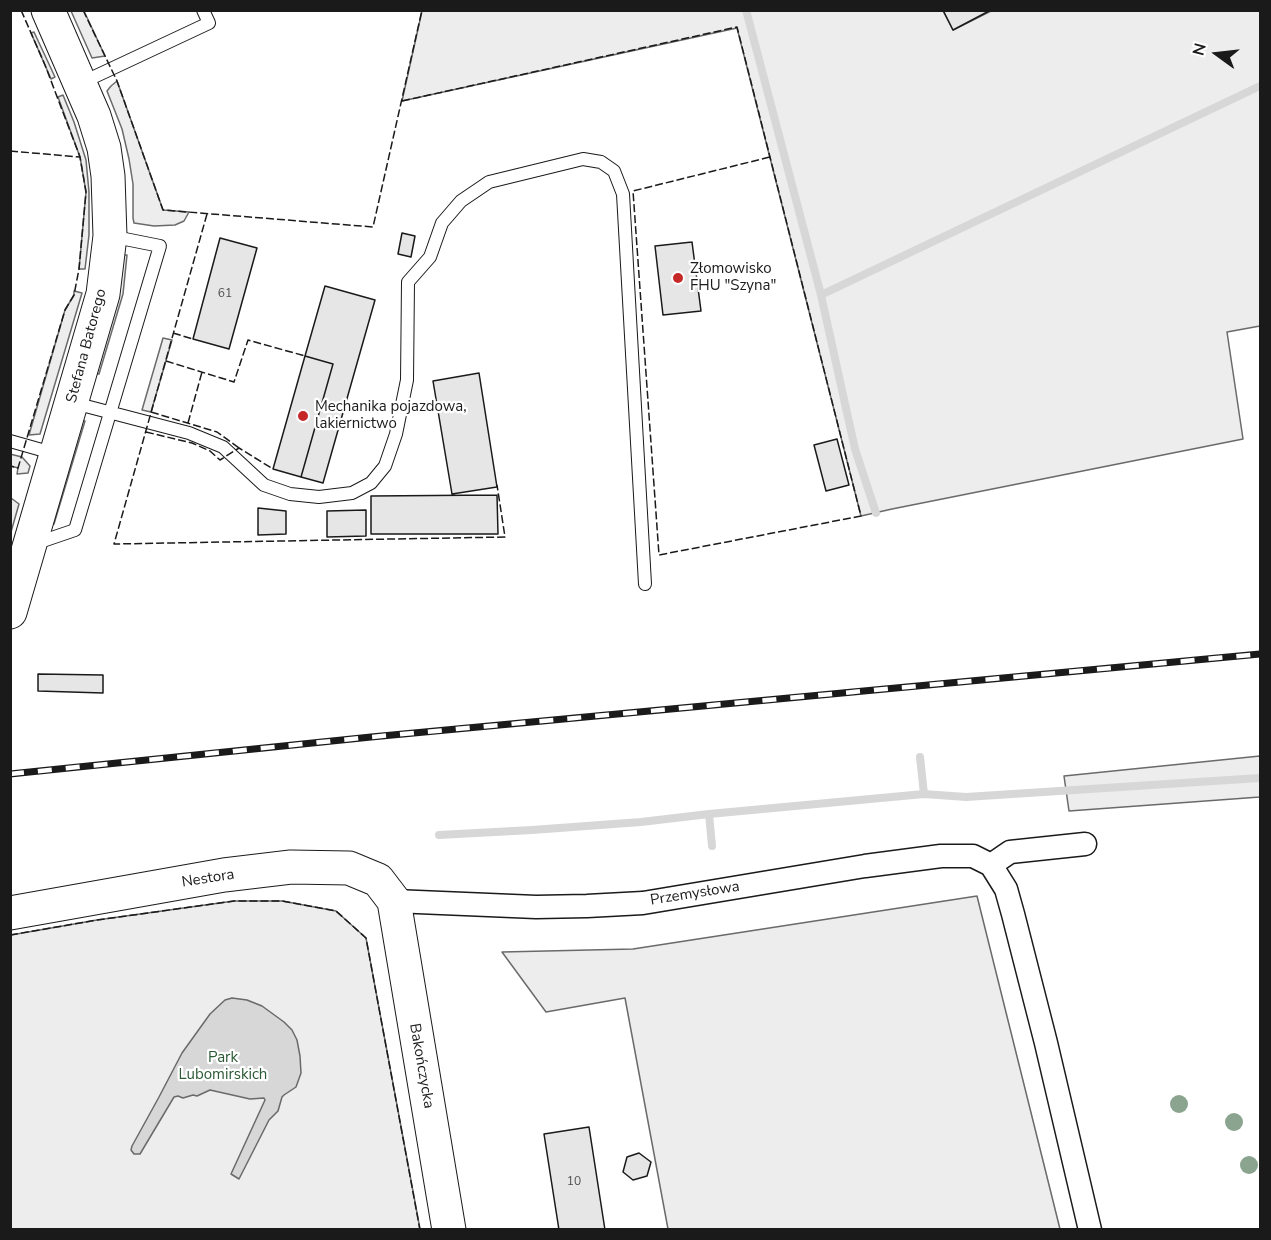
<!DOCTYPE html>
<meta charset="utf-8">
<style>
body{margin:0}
#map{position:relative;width:1271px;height:1240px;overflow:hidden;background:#fff;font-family:"Nunito Sans",sans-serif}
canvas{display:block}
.frame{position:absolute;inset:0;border:12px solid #1a1a1a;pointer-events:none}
.north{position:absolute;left:1187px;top:24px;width:60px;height:60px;-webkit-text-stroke:4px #fff;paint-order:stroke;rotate:285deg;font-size:16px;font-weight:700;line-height:24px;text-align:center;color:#1a1a1a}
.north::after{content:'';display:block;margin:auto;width:21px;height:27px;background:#1a1a1a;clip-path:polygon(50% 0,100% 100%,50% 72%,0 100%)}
</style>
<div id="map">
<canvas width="1271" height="1240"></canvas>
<div class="frame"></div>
<div class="north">N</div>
</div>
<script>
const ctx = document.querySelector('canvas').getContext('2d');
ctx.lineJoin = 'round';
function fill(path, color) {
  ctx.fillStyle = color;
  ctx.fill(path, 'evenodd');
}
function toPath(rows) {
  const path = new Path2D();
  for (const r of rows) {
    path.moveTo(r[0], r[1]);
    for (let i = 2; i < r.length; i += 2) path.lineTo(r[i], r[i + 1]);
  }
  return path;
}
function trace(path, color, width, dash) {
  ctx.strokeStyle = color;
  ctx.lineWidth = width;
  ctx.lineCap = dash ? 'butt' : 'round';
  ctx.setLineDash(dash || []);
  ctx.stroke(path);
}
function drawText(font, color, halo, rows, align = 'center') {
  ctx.font = font + ' "Nunito Sans",sans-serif';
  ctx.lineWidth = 4.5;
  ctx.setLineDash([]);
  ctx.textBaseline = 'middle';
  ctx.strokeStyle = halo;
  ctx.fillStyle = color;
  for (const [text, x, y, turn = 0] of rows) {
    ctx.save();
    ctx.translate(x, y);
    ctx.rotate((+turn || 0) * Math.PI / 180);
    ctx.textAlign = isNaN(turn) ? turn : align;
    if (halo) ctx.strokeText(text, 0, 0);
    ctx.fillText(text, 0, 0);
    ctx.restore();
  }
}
const green = toPath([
 [71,11,84,11,105,56,92,58,71,11],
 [943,11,953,30,991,11,1260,11,1260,326,1227,332,1243,439,892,509,861,516,737,28,402,101,422,11,943,11],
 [34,32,55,77,51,79,31,33,34,32],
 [117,81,163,210,189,212,184,221,175,225,154,226,134,223,133,218,133,184,129,159,122,129,107,91,111,86,117,81],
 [63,95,74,122,86,160,89,192,89,235,85,269,79,269,86,192,80,157,58,97,63,95],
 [121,255,127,255,123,294,99,374,93,373,121,255],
 [74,291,82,293,40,434,29,435,65,310,74,295,74,291],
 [163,338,172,340,151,412,142,410,163,338],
 [80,420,85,421,54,524,49,523,80,420],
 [10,454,22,457,30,466,28,473,17,474,18,468,11,466,10,454],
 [11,498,19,504,11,532,11,498],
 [1260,756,1260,797,1069,811,1064,776,1260,756],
 [977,896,1060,1229,668,1229,625,998,546,1012,502,952,633,949,977,896],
 [234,901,282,901,336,911,366,938,420,1229,11,1230,11,935,97,920,234,901]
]);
fill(green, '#ededed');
trace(green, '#6a6a6a', 1.5);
const water = toPath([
 [232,998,247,1000,262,1006,284,1022,292,1030,297,1040,300,1056,301,1073,296,1087,284,1095,282,1097,278,1111,269,1120,239,1179,231,1174,265,1100,264,1098,250,1099,210,1090,197,1096,193,1095,183,1098,178,1096,174,1097,140,1154,134,1154,131,1150,132,1146,159,1097,182,1053,210,1014,225,1000,232,998]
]);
fill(water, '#d7d7d7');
trace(water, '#6a6a6a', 1.5);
trace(toPath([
 [746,10,821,295,855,449,876,513],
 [821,295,1260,86],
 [920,757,924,794,966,797,1260,778],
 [709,814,712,846],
 [439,835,532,830,641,822,709,814,924,794]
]), '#d7d7d7', 8);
const building = toPath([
 [943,10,991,10,953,30,943,10],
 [402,233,415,236,411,257,398,254,402,233],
 [220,238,257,248,229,349,193,339,220,238],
 [692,242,701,311,663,315,655,246,692,242],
 [325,286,375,300,323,483,301,477,333,364,305,356,325,286],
 [305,356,333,364,301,477,273,469,305,356],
 [479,373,497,487,452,494,433,381,479,373],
 [837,439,849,485,826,491,814,445,837,439],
 [497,495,498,534,371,534,371,496,497,495],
 [258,508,286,511,286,534,258,535,258,508],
 [366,510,366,536,327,537,327,511,366,510],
 [38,674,103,675,103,693,38,691,38,674],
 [589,1127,605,1230,559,1230,544,1134,589,1127],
 [639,1153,651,1162,647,1176,633,1180,623,1172,627,1157,639,1153]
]);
fill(building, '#e6e6e6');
trace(building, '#1a1a1a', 1.5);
const lane = toPath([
 [81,83,209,23,203,10],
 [74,403,189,433,223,447,264,485,290,494,319,497,352,493,371,483,385,466,396,434,407,380,408,282,430,257,442,223,461,201,489,182,583,159,601,162,614,171,623,194,645,584],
 [10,441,56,454],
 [34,544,75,530,160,246,110,236]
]);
const street = toPath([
 [991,865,1006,889,1013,914,1046,1043,1090,1230],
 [394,901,536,907,587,906,643,903,865,866,941,856,973,856,991,865,1010,852,1085,844]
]);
const secondary = toPath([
 [10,612,103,294,110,236,108,176,104,148,94,116,48,10],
 [10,913,224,875,291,867,349,868,378,880,394,901,449,1230]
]);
trace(lane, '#1a1a1a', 14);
trace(street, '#1a1a1a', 25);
trace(secondary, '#1a1a1a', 35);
trace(lane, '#fff', 12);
trace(street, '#fff', 22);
trace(secondary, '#fff', 33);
const rail = toPath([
 [10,774,371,737,1260,654]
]);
trace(rail, '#1a1a1a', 7);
trace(rail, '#fff', 4.5, [14]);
trace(toPath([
 [21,10,45,65,80,157],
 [83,10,117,81,163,210,373,227,422,10],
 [402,101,737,27,770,157,861,516,659,555,633,191,770,157],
 [10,151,80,157,86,192,79,269,74,295,65,310,18,468,10,466],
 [207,214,114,544,505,537,497,485],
 [173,333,193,339],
 [166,361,234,382,248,340,305,356],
 [151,412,217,432,239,448],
 [188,423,202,372],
 [146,432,192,443,210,451,220,460,239,448,273,469],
 [10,935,97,920,234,901,282,901,336,911,366,938,420,1230]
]), '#1a1a1a', 1.5, [8, 3]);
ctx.fillStyle = '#8aa48f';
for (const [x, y] of [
 [1179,1104],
 [1234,1122],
 [1249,1165]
]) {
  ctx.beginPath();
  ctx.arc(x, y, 9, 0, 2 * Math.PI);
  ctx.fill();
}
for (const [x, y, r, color] of [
 [678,278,6,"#c62828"],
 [303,416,6,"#c62828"]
]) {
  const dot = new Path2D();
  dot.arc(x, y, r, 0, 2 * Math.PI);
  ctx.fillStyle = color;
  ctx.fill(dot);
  trace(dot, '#fff', 2);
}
drawText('12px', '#4d4d4d', null, [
 ["61",225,294],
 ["10",574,1182]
]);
drawText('15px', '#1a1a1a', '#fff', [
 ["Złomowisko",690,269],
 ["FHU \"Szyna\"",690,286],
 ["Mechanika pojazdowa,",315,407],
 ["lakiernictwo",315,424]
], 'left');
drawText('15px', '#1a1a1a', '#fff', [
 ["Stefana Batorego",87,346,-75],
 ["Nestora",208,879,-9],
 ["Przemysłowa",695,894,-9],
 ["Bakończycka",421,1066,80]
]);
drawText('15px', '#2b5a34', '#fff', [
 ["Park",223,1058],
 ["Lubomirskich",223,1075]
]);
</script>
